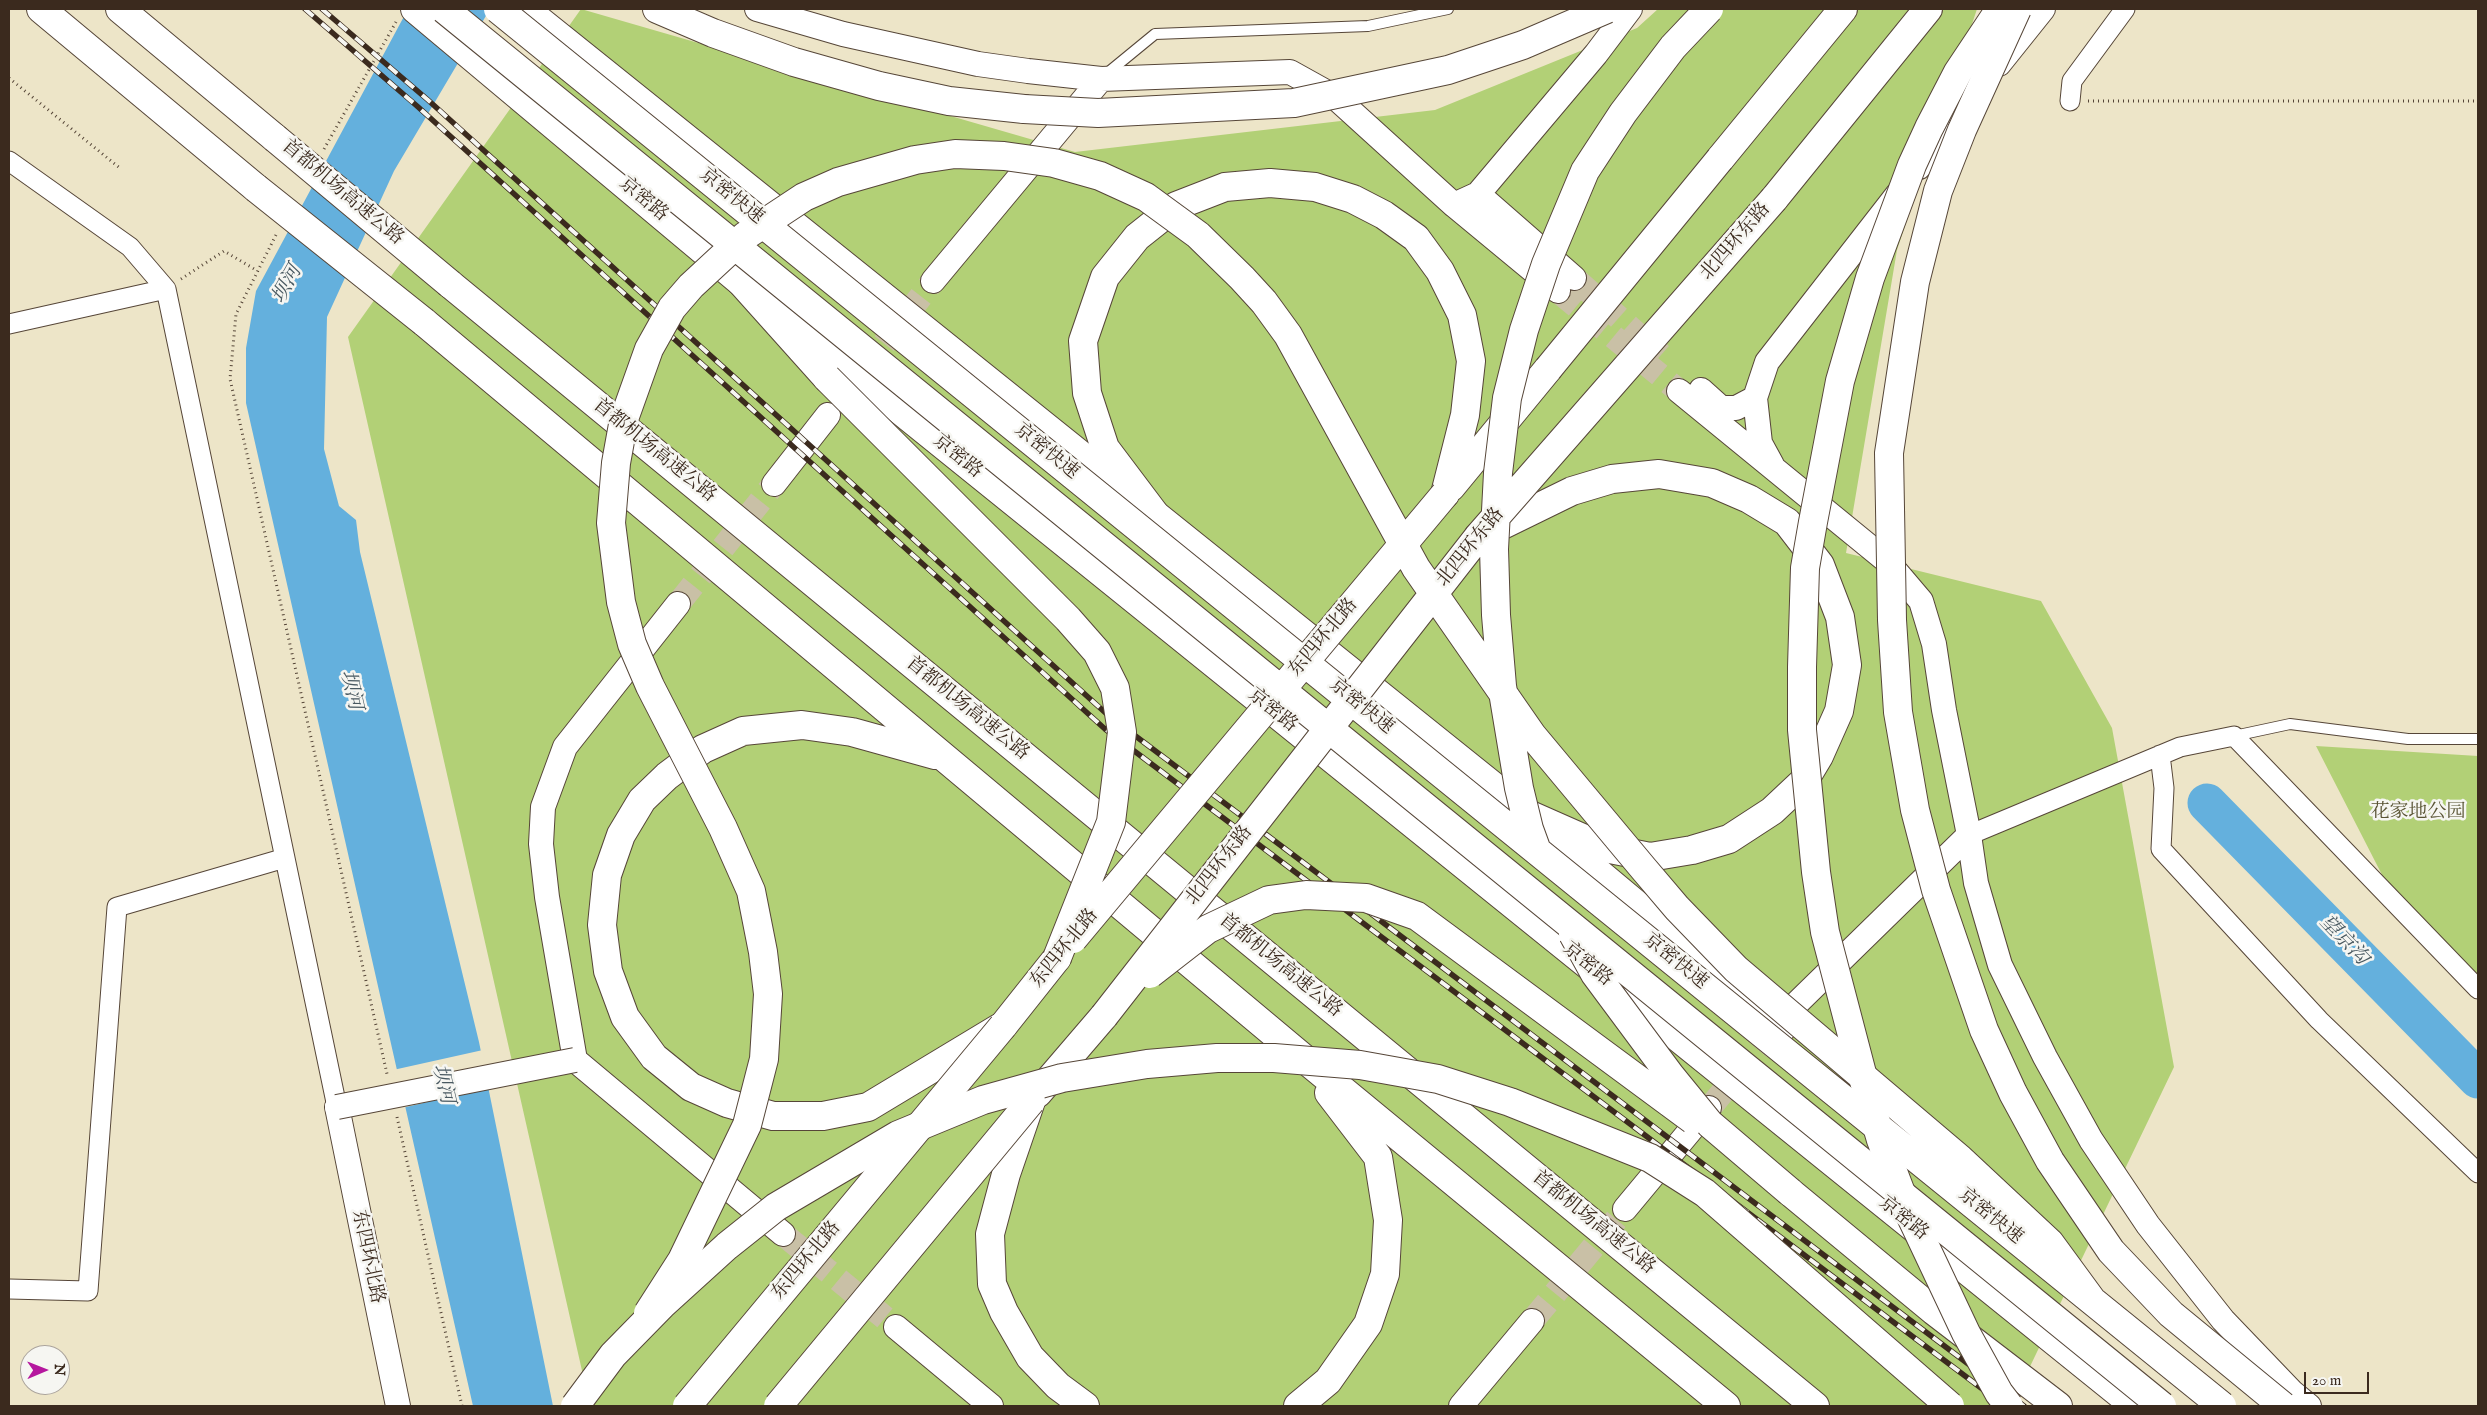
<!DOCTYPE html>
<meta charset="utf-8">
<style>
body{margin:0}
#map{position:relative;width:2487px;height:1415px;overflow:hidden;background:#ede5c8;font-family:"IM FELL English",serif}
canvas{display:block}
.frame{position:absolute;inset:0;border:10px solid #3b2a1e;pointer-events:none}
.north{position:absolute;left:20px;top:1345px;width:50px;height:50px;box-sizing:border-box;background:#f6f6f2;border:1px solid #aba49d;border-radius:50%;rotate:89deg;font-size:14px;font-weight:700;line-height:20px;text-align:center;color:#3b2a1e}
.north::after{content:'';display:block;margin:auto;width:18px;height:22px;background:#b5179e;clip-path:polygon(50% 0,100% 100%,50% 72%,0 100%)}
.scale{position:absolute;left:2304px;top:1372px;width:65px;height:22px;box-sizing:border-box;border:2px solid #3b2a1e;border-top:0;padding-left:6px;font-size:15px;line-height:18px;white-space:nowrap;color:#3b2a1e;-webkit-text-stroke:4px #f6f6f2;paint-order:stroke}
</style>
<div id="map">
<canvas width="2487" height="1415"></canvas>
<div class="frame"></div>
<div class="north">N</div>
<div class="scale">20 m</div>
</div>
<script>
const ctx = document.querySelector('canvas').getContext('2d');
ctx.lineJoin = 'round';
function fill(path, color) {
  ctx.fillStyle = color;
  ctx.fill(path, 'evenodd');
}
function toPath(rows) {
  const path = new Path2D();
  for (const r of rows) {
    path.moveTo(r[0], r[1]);
    for (let i = 2; i < r.length; i += 2) path.lineTo(r[i], r[i + 1]);
  }
  return path;
}
function trace(path, color, width, dash) {
  ctx.strokeStyle = color;
  ctx.lineWidth = width;
  ctx.lineCap = dash ? 'butt' : 'round';
  ctx.setLineDash(dash || []);
  ctx.stroke(path);
}
function drawText(font, color, halo, rows, align = 'center') {
  ctx.font = font + ' "IM FELL English","Noto Serif SC",serif';
  ctx.lineWidth = 5;
  ctx.setLineDash([]);
  ctx.textBaseline = 'middle';
  ctx.strokeStyle = halo;
  ctx.fillStyle = color;
  for (const [text, x, y, turn = 0] of rows) {
    ctx.save();
    ctx.translate(x, y);
    ctx.rotate((+turn || 0) * Math.PI / 180);
    ctx.textAlign = isNaN(turn) ? turn : align;
    if (halo) ctx.strokeText(text, 0, 0);
    ctx.fillText(text, 0, 0);
    ctx.restore();
  }
}
fill(toPath([
 [581,9,1075,152,1435,110,1637,28,1658,9,1977,9,1897,250,1846,553,2041,601,2112,728,2174,1067,2011,1406,590,1406,348,337],
 [2316,746,2478,756,2478,985,2398,906]
]), '#b2d076');
fill(toPath([
 [408,9,490,9,394,171,327,317,324,449,339,506,356,520,360,552,479,1042,553,1406,473,1406,246,403,246,348,256,291]
]), '#64b0dd');
fill(toPath([
 [483,1050,491,1087,402,1108,393,1070]
]), '#ede5c8');
trace(toPath([
 [2207,803,2478,1079]
]), '#64b0dd', 39);
trace(toPath([
 [1574,278,1661,355],
 [1558,291,1679,391],
 [862,372,933,281],
 [678,604,774,484],
 [1712,1105,1779,1024],
 [783,1234,896,1327],
 [1532,1321,1625,1209]
]), '#c9c0a6', 24, [24, 12]);
const service = toPath([
 [1105,75,1155,34,1368,26,1448,9],
 [2234,736,2290,724,2408,739,2478,739]
]);
const minor = toPath([
 [2070,101,2072,81,2125,9],
 [9,161,130,247,166,289],
 [9,324,166,289,337,1107],
 [2160,755,2164,788,2161,849,2319,1020,2478,1173],
 [1969,835,2180,747,2234,736,2478,989],
 [9,1289,88,1291,117,907,285,858]
]);
const tertiary = toPath([
 [757,9,843,34,978,64,1028,71,1101,79,1290,72,1335,97,1454,205,1558,291],
 [1999,64,2043,9],
 [1919,167,1967,104],
 [1478,194,1574,278],
 [1454,205,1478,194,1596,54,1630,9],
 [933,281,1101,79],
 [1701,390,1721,408,1736,408,1755,398],
 [1679,391,1887,561,1921,601,1934,644,1944,710,1969,835,1793,1007],
 [1772,465,1760,443,1755,398,1767,362,1897,195],
 [774,484,828,415],
 [678,604,565,747,543,807,541,844,547,897,575,1060,783,1234],
 [1969,835,1976,883,2000,965,2045,1057,2091,1140,2148,1225,2223,1320,2292,1392,2309,1406],
 [337,1107,398,1406],
 [1625,1209,1709,1108],
 [896,1327,991,1406],
 [1461,1406,1532,1321]
]);
const secondary = toPath([
 [415,9,741,282,2135,1406],
 [525,9,1528,814,1783,1027]
]);
const trunk = toPath([
 [657,9,713,33,794,62,879,86,949,101,1024,109],
 [1720,159,1843,9],
 [1774,199,1928,9],
 [741,282,827,378],
 [1451,487,1548,369],
 [1154,513,1105,448,1087,393,1083,341,1105,277,1137,237,1176,206,1225,187,1270,183,1315,187,1353,199,1384,215,1416,238,1440,271,1462,315,1471,361,1465,415,1445,494],
 [1478,537,1572,491,1612,479,1659,474,1712,483,1749,499,1787,522,1820,565,1840,617,1847,665,1839,711,1819,756,1804,781,1772,811,1729,839,1692,850,1650,857,1605,848,1528,814],
 [1003,1026,1057,958],
 [1038,1093,1104,1016],
 [1790,1192,1934,1311,2058,1406]
]);
const motorway = toPath([
 [41,9,256,188],
 [120,9,275,138],
 [450,284,1815,1406],
 [424,322,1301,1056,1726,1406],
 [935,755,852,732,802,725,743,731,703,749,667,776,642,800,621,835,607,875,602,925,608,971,625,1017,654,1057,691,1087,727,1103,773,1116,823,1116,868,1107,999,1028],
 [1031,1101,1006,1174,990,1234,992,1284,1004,1312,1030,1357,1058,1386,1085,1406],
 [1298,1406,1328,1381,1368,1324,1385,1274,1388,1220,1378,1157,1329,1093]
]);
trace(service, '#564638', 12);
trace(minor, '#564638', 21);
trace(tertiary, '#564638', 26);
trace(secondary, '#564638', 30);
trace(trunk, '#564638', 30);
trace(motorway, '#564638', 30);
trace(toPath([
 [9,78,121,169],
 [2088,101,2478,101],
 [324,149,396,22],
 [276,235,236,314,230,379,387,1074],
 [181,279,224,251,256,270],
 [397,1117,462,1406]
]), '#564638', 3, [1, 4]);
trace(service, '#fff', 10);
trace(minor, '#fff', 19);
trace(tertiary, '#fff', 24);
trace(secondary, '#fff', 28);
trace(trunk, '#fff', 28);
trace(motorway, '#fff', 28);
const rail = toPath([
 [305,9,417,106,1105,729,2005,1406],
 [322,9,428,100,1109,716,2024,1406]
]);
trace(rail, '#3b2a1e', 5.5);
trace(rail, '#f6f6f2', 4, [11]);
const tertiaryBridge = toPath([
 [337,1107,575,1060]
]);
const trunkBridge = toPath([
 [444,9,2162,1406],
 [498,9,2222,1406],
 [2017,9,1962,130,1938,191,1915,282,1889,453,1892,620,1898,712,1915,810,1936,890,1984,1030,2013,1093,2050,1161,2111,1251,2171,1314,2283,1406],
 [1024,109,1098,113,1294,103,1448,70,1523,45,1607,9],
 [1548,369,1720,159],
 [827,378,1068,619,1097,652,1115,688,1122,732,1111,822,1057,958],
 [1537,851,1529,829,1519,788,1502,686,1496,615,1494,549,1498,473,1507,398,1524,330,1546,264,1585,171,1623,113,1673,47,1709,9],
 [1573,934,1595,974,1670,1075,1710,1124,1790,1192],
 [1073,939,1445,494],
 [1150,974,1208,929,1269,900,1306,895,1366,898,1417,916,1693,1120],
 [1104,1016,1478,537,1774,199],
 [648,1313,682,1260,747,1125,764,1059,768,994,763,952,751,891,723,828,650,686,632,644,621,602,611,523,616,463,624,419,649,349,672,308,691,286,745,236,804,197,838,182,915,160,955,154,1004,156,1054,163,1100,176,1146,197,1198,235,1242,278,1264,302,1288,335,1416,568,1532,735,1643,868,1677,908,1736,969,1960,1159,2050,1243,2091,1299],
 [687,1406,1003,1026],
 [778,1406,1031,1101]
]);
const motorwayBridge = toPath([
 [2000,9,1958,72,1929,128,1912,165,1870,278,1840,381,1813,522,1805,568,1802,667,1802,730,1816,872,1825,932,1864,1081,1881,1140,1906,1206,1966,1333,1999,1393,2009,1406],
 [275,138,450,284],
 [256,188,424,322],
 [575,1406,613,1355,662,1305,727,1246,776,1207,898,1135,983,1100,1062,1078,1147,1064,1217,1058,1274,1058,1360,1065,1438,1079,1510,1102,1650,1158,1705,1193,1950,1406]
]);
trace(tertiaryBridge, '#564638', 26, []);
trace(trunkBridge, '#564638', 30, []);
trace(motorwayBridge, '#564638', 30, []);
trace(tertiaryBridge, '#fff', 24);
trace(trunkBridge, '#fff', 28);
trace(motorwayBridge, '#fff', 28);
drawText('19px', '#3b2a1e', '#f6f6f2', [
 ["首都机场高速公路",342,193,40],
 ["京密快速",731,197,39],
 ["京密路",643,200,40],
 ["北四环东路",1736,242,-49],
 ["首都机场高速公路",654,451,39],
 ["京密快速",1046,452,39],
 ["京密路",957,457,39],
 ["北四环东路",1471,548,-51],
 ["东四环北路",1324,638,-50],
 ["京密快速",1361,707,39],
 ["首都机场高速公路",967,709,39],
 ["京密路",1272,711,39],
 ["北四环东路",1220,866,-52],
 ["东四环北路",1065,949,-51],
 ["京密快速",1675,962,39],
 ["京密路",1587,965,39],
 ["首都机场高速公路",1280,966,39],
 ["京密快速",1990,1217,39],
 ["京密路",1903,1219,39],
 ["首都机场高速公路",1593,1223,39],
 ["东四环北路",367,1257,78],
 ["东四环北路",807,1261,-50]
]);
drawText('19px', '#595434', '#f6f6f2', [
 ["花家地公园",2418,813]
]);
drawText('italic 20px', '#495961', '#f6f6f2', [
 ["坝河",288,285,-61],
 ["坝河",350,690,77],
 ["望京沟",2343,941,46],
 ["坝河",442,1084,77]
]);
</script>
